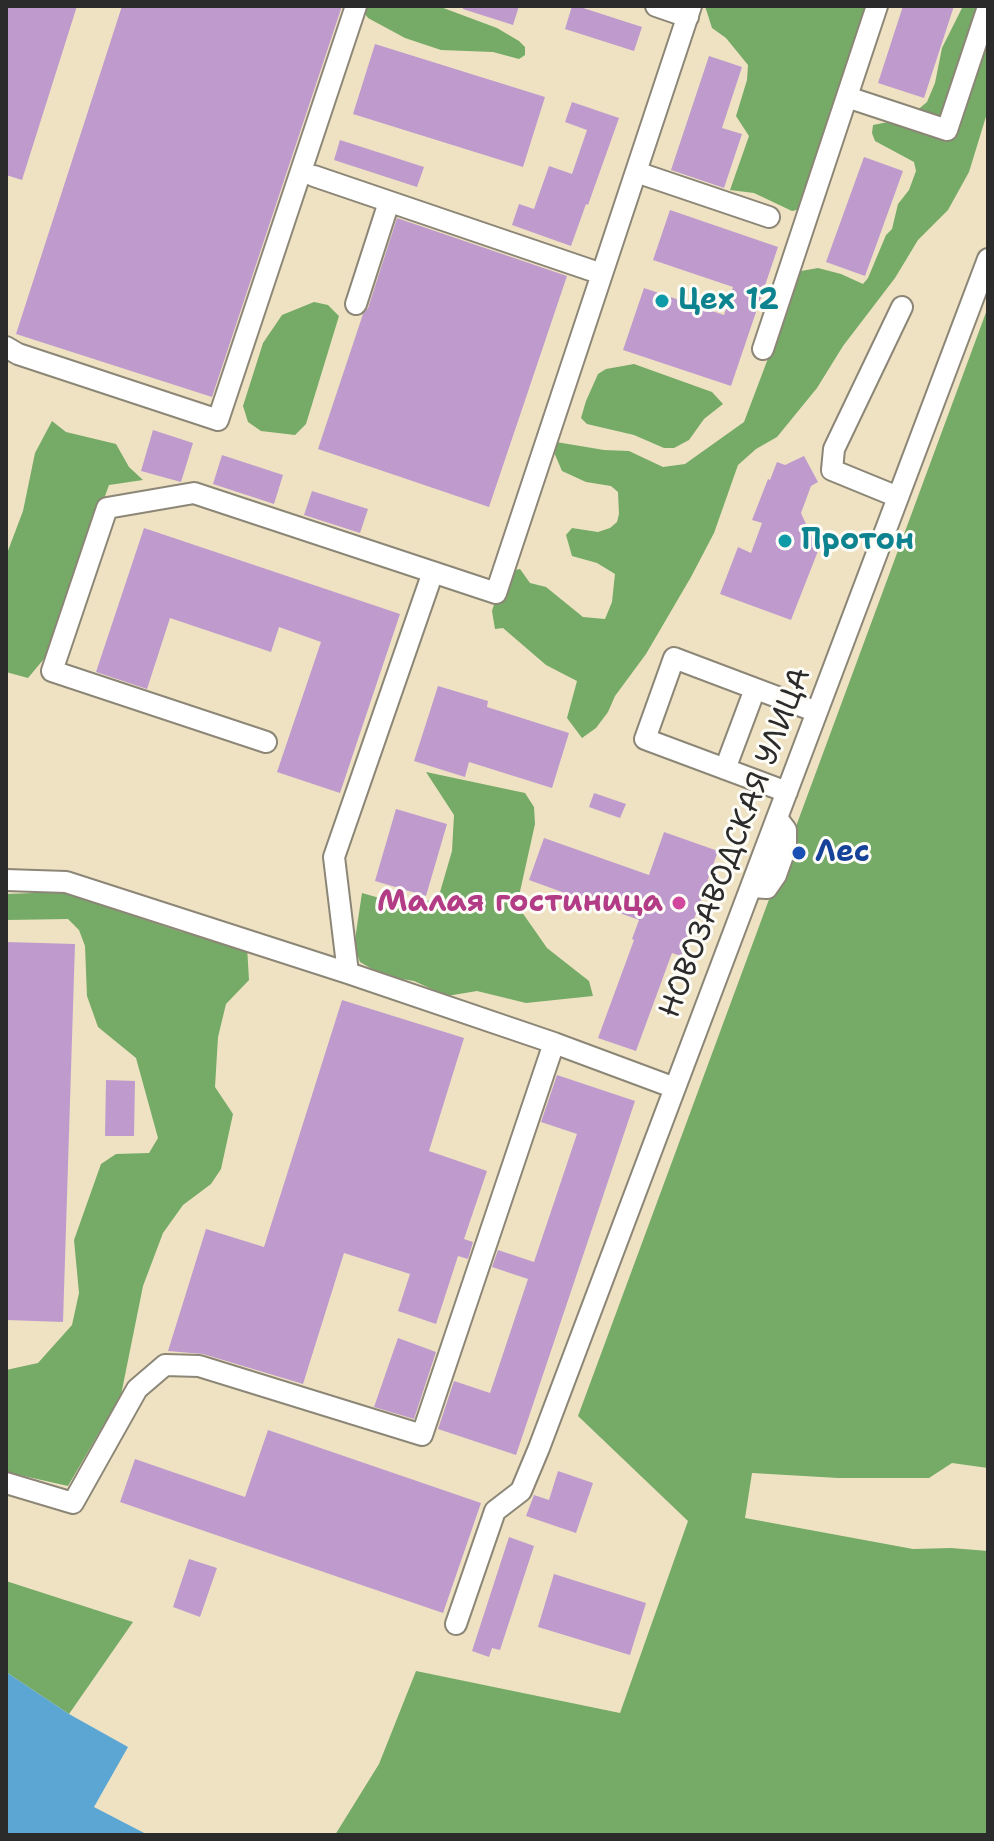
<!DOCTYPE html>
<meta charset="utf-8">
<style>
body{margin:0}
#map{position:relative;width:994px;height:1841px;overflow:hidden;background:#eee2c3;font-family:"Shantell Sans",sans-serif}
canvas{display:block}
.frame{position:absolute;inset:0;border:8px solid #2b2b2b;pointer-events:none}
</style>
<div id="map">
<canvas width="994" height="1841"></canvas>
<div class="frame"></div>
</div>
<script>
const ctx = document.querySelector('canvas').getContext('2d');
ctx.lineJoin = 'round';
function fill(path, color) {
  ctx.fillStyle = color;
  ctx.fill(path, 'evenodd');
}
function toPath(rows) {
  const path = new Path2D();
  for (const r of rows) {
    path.moveTo(r[0], r[1]);
    for (let i = 2; i < r.length; i += 2) path.lineTo(r[i], r[i + 1]);
  }
  return path;
}
function trace(path, color, width, dash) {
  ctx.strokeStyle = color;
  ctx.lineWidth = width;
  ctx.lineCap = dash ? 'butt' : 'round';
  ctx.setLineDash(dash || []);
  ctx.stroke(path);
}
function drawText(font, color, halo, rows, align = 'center') {
  ctx.font = font + ' "Shantell Sans",sans-serif';
  ctx.lineWidth = 6;
  ctx.setLineDash([]);
  ctx.textBaseline = 'middle';
  ctx.strokeStyle = halo;
  ctx.fillStyle = color;
  for (const [text, x, y, turn = 0] of rows) {
    ctx.save();
    ctx.translate(x, y);
    ctx.rotate((+turn || 0) * Math.PI / 180);
    ctx.textAlign = isNaN(turn) ? turn : align;
    if (halo) ctx.strokeText(text, 0, 0);
    ctx.fillText(text, 0, 0);
    ctx.restore();
  }
}
fill(toPath([
 [364,6,438,6,497,28,519,41,525,47,525,55,519,59,493,52,441,50,405,38,368,18,363,11],
 [705,6,868,6,807,182,801,209,792,211,754,193,730,190,749,136,736,116,747,80,748,65,726,38,712,28],
 [963,6,988,6,988,110,969,172,948,210,918,240,895,278,843,346,817,388,777,437,756,449,738,465,714,533,691,577,646,654,615,696,608,712,596,728,582,738,567,718,577,681,546,665,503,628,495,629,492,611,500,585,511,571,520,569,530,583,546,587,583,617,605,619,612,602,615,574,597,563,572,556,566,535,572,528,598,532,610,528,617,522,619,514,618,492,611,486,586,482,562,471,553,450,556,442,604,450,629,451,663,467,685,464,744,422,801,271,818,268,841,274,863,284,868,278,886,235,892,229,898,204,909,190,916,171,914,162,875,141,872,133,873,125,908,118,927,102,935,83,942,48],
 [314,302,328,305,339,316,306,424,295,435,261,431,248,422,243,406,263,343,282,315],
 [988,307,988,1468,952,1463,929,1478,838,1478,752,1473,745,1518,913,1549,951,1548,988,1551,988,1835,335,1835,379,1764,416,1671,620,1713,688,1521,578,1416],
 [634,364,712,392,723,404,704,419,689,440,674,448,664,448,634,435,587,424,581,418,586,401,598,374,606,369],
 [52,421,66,432,116,444,129,467,143,480,109,485,48,654,28,678,6,672,6,556,23,511,35,453],
 [426,772,525,793,534,807,535,824,517,905,547,948,589,981,593,996,526,1003,477,991,447,996,414,981,384,976,360,962,354,946,362,893,404,905,438,899,452,851,454,815],
 [61,892,182,932,232,940,247,946,249,980,226,1004,218,1037,215,1087,233,1114,221,1169,211,1184,183,1205,163,1233,143,1286,121,1395,68,1486,6,1472,6,1370,38,1363,72,1325,79,1293,74,1240,101,1164,116,1154,149,1153,158,1138,136,1058,98,1027,87,996,85,946,79,930,68,919,6,920,6,894],
 [6,1581,133,1622,69,1714,6,1672]
]), '#75aa67');
fill(toPath([
 [6,1672,69,1714,128,1747,94,1807,148,1835,6,1835]
]), '#5ca6d4');
fill(toPath([
 [6,6,77,6,22,180,6,175],
 [122,6,342,6,212,397,16,334],
 [463,6,519,6,513,25,463,9],
 [572,6,577,6,642,27,634,51,565,29],
 [903,6,954,6,924,98,878,83],
 [375,44,545,97,523,167,353,114],
 [709,56,742,67,722,128,742,134,724,188,671,170],
 [572,102,619,118,588,205,586,204,571,246,512,225,519,204,534,209,549,166,572,174,587,130,565,122],
 [340,140,424,167,417,187,334,160],
 [864,157,903,171,865,276,826,262],
 [670,210,778,247,731,386,623,350,644,288,724,315,733,287,653,260],
 [397,218,567,276,489,507,318,449,363,314,368,308],
 [153,430,193,443,181,482,141,471],
 [222,455,283,475,274,504,213,484],
 [804,456,818,482,811,486,801,513,818,551,791,620,720,594,738,547,751,553,762,523,752,520,768,479,770,480,777,462,785,465],
 [312,491,368,509,360,533,304,515],
 [144,528,400,614,340,793,277,772,321,642,279,627,271,652,170,618,147,689,96,672],
 [438,686,488,701,487,707,569,733,552,788,469,762,465,777,414,761],
 [594,793,626,804,620,818,589,807],
 [396,809,447,824,426,896,375,881],
 [664,832,718,851,681,956,672,953,636,1051,598,1038,634,940,632,939,639,920,529,880,544,838,649,875],
 [6,942,75,944,63,1322,6,1320],
 [342,1000,464,1038,429,1151,487,1171,464,1239,473,1242,468,1259,458,1256,436,1324,398,1311,410,1274,344,1253,303,1384,203,1354,168,1351,206,1229,264,1247],
 [557,1075,635,1101,516,1455,438,1429,454,1381,490,1393,528,1279,492,1267,498,1250,534,1262,577,1134,541,1122],
 [106,1080,135,1081,134,1136,105,1136],
 [398,1338,436,1352,414,1419,374,1407],
 [268,1430,481,1503,443,1613,120,1502,135,1459,245,1497],
 [558,1471,593,1483,576,1533,526,1516,534,1495,549,1500],
 [509,1537,534,1546,500,1650,492,1648,489,1657,472,1651],
 [189,1559,217,1568,200,1617,173,1607],
 [554,1574,646,1603,630,1655,538,1627]
]), '#bf9bcd');
const minor = toPath([
 [656,6,688,17],
 [847,97,947,130,988,7],
 [636,172,769,217],
 [314,176,602,274],
 [356,304,389,202],
 [6,347,18,354,218,420,356,6],
 [763,349,877,6],
 [898,497,832,470,834,449,902,307],
 [266,742,52,671,107,508,194,493,496,593,691,6],
 [725,769,755,689],
 [787,792,645,739,674,658,817,712],
 [6,880,66,882,348,973,554,1043,675,1088],
 [751,887,767,888,776,875,786,847,786,830,777,818],
 [348,973,334,857,433,572],
 [6,1483,73,1503,137,1389,165,1365,199,1366,422,1435,554,1043],
 [456,1624,495,1511,521,1491,539,1448,988,259]
]);
trace(minor, '#8c8677', 24);
trace(minor, '#fff', 20);
for (const [x, y, r, color] of [
 [662,301,8,"#0f9aa8"],
 [785,541,8,"#0f9aa8"],
 [799,853,8,"#1a4fb4"],
 [679,903,8,"#d1479c"]
]) {
  const dot = new Path2D();
  dot.arc(x, y, r, 0, 2 * Math.PI);
  ctx.fillStyle = color;
  ctx.fill(dot);
  trace(dot, '#fdfcf7', 3);
}
drawText('bold 30px', '#0d838f', '#fdfcf7', [
 ["Цех 12",678,301],
 ["Протон",801,541]
], 'left');
drawText('30px', '#2b2b2b', '#fdfcf7', [
 ["НОВОЗАВОДСКАЯ УЛИЦА",736,843,-69]
]);
drawText('bold 30px', '#164399', '#fdfcf7', [
 ["Лес",815,853]
], 'left');
drawText('bold 30px', '#b23c85', '#fdfcf7', [
 ["Малая гостиница",663,903]
], 'right');
</script>
